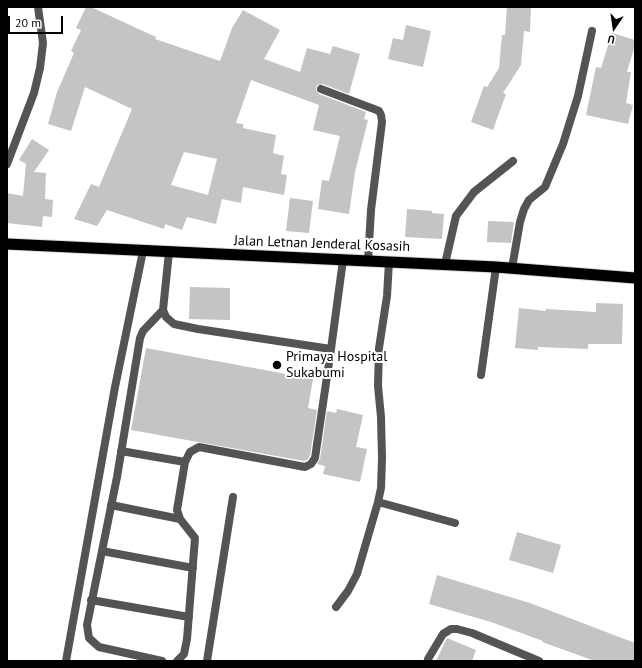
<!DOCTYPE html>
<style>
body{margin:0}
#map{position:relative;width:642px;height:668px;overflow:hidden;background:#fff;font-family:"PT Sans",sans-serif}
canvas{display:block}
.frame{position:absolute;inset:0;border:8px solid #000;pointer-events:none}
.north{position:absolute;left:594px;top:8px;width:40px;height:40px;-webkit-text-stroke:3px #fff;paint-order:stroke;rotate:193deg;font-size:11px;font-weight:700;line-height:16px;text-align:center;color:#000}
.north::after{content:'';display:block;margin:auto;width:14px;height:18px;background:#000;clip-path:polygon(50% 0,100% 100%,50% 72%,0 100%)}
.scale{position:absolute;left:8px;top:16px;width:55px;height:18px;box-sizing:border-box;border:2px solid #000;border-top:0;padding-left:5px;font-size:12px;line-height:14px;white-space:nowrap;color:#000;-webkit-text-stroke:3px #fff;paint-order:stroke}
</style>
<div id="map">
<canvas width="642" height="668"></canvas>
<div class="frame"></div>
<div class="north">U</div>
<div class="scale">20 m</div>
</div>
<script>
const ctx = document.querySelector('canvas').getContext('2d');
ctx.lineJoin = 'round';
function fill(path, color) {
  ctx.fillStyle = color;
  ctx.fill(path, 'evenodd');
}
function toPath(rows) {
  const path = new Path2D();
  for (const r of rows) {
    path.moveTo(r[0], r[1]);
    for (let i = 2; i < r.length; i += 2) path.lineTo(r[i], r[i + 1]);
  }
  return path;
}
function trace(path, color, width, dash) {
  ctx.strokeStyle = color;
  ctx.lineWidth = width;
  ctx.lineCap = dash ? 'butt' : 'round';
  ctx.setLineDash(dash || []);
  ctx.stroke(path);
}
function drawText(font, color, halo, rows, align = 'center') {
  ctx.font = font + ' "PT Sans",sans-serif';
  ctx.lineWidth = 4;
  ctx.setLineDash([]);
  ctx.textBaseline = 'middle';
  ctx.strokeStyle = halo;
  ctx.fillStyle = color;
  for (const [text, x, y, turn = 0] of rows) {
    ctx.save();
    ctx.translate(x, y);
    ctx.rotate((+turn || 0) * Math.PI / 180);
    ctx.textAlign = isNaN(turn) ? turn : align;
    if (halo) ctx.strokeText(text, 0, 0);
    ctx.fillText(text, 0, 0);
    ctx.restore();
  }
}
fill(toPath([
 [86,7,91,7,156,37,155,39,220,61,232,28,243,10,280,30,264,59,300,72,307,48,330,54,333,46,360,54,349,94,323,84,317,85,316,90,319,94,366,112,364,119,368,120,355,172,349,214,318,209,322,180,329,181,340,136,313,130,319,105,251,80,236,123,243,124,243,128,276,135,273,153,284,156,281,174,287,175,284,195,243,187,241,203,222,199,216,224,187,217,182,230,165,224,164,229,107,210,97,226,74,219,91,184,99,187,132,109,85,87,71,131,48,124,57,92,74,53,71,51,81,30,76,28],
 [184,152,217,159,208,195,171,185],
 [507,7,531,7,530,32,524,31,521,65,503,93,506,94,493,130,471,122,484,86,487,87,499,68,502,35,505,35],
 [406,25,431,31,423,67,388,59,393,38,403,40],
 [612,33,635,40,635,45,627,72,631,72,626,103,633,105,628,124,586,115,596,67,601,68],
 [32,139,49,150,34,172,46,173,45,199,53,200,52,217,43,216,42,227,7,223,7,193,23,196,26,164,19,160],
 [290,198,313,201,309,233,286,231],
 [407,209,432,211,432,213,444,214,442,239,405,237],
 [488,221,514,222,511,243,487,242],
 [190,287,230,288,230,320,189,319],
 [596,303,623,304,622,344,588,344,588,349,538,347,538,350,515,348,519,308,546,311,546,309,596,312],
 [146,348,313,379,308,408,317,410,310,456,307,460,304,461,131,430],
 [337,409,363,415,356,447,367,449,360,482,323,474,325,466,317,464,320,459,327,411,336,413],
 [517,532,561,545,553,573,509,560],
 [437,575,530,603,635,643,635,661,595,661,542,642,543,641,491,622,429,604],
 [447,638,476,650,472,661,436,661]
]), '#c4c4c4');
const trunk = toPath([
 [7,244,496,267,635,278]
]);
trace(trunk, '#dbdbdb', 13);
trace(toPath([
 [169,252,163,310,166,317,174,324,198,329,331,349,343,260],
 [445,264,456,216,474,192,513,161],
 [481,375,496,267],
 [121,451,185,462],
 [378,502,455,523],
 [111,505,180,519],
 [102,551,193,568],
 [91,600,189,617],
 [336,607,348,591,357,574,378,502,381,488,382,458,381,417,378,386,379,348,387,296,389,262],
 [162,661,99,647,89,638,87,625,117,477,140,338,143,331,163,310],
 [177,661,184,654,187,639,195,538,180,519,177,510,185,462,190,452,199,447,305,467,311,464,315,458,331,349]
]), '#545454', 8);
trace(toPath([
 [321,89,374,109,379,111,381,115,382,122,371,210,368,261],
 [512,268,520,222,524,209,529,200,545,187,563,144,578,96,592,31],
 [428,659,443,634,451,629,457,629,472,633,539,661],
 [66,661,115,387,143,251],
 [207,661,233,497]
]), '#545454', 8);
trace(toPath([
 [7,164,34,93,40,68,43,43,38,7]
]), '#545454', 8);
trace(trunk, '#000', 11);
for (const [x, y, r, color] of [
 [277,365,5,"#000"]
]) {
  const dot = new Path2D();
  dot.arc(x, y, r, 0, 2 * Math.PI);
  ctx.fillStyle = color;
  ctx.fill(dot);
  trace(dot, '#fff', 1.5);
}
drawText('14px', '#000', '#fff', [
 ["Jalan Letnan Jenderal Kosasih",322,244,2]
]);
drawText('14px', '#000', '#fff', [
 ["Primaya Hospital",286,357],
 ["Sukabumi",286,373]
], 'left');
</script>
